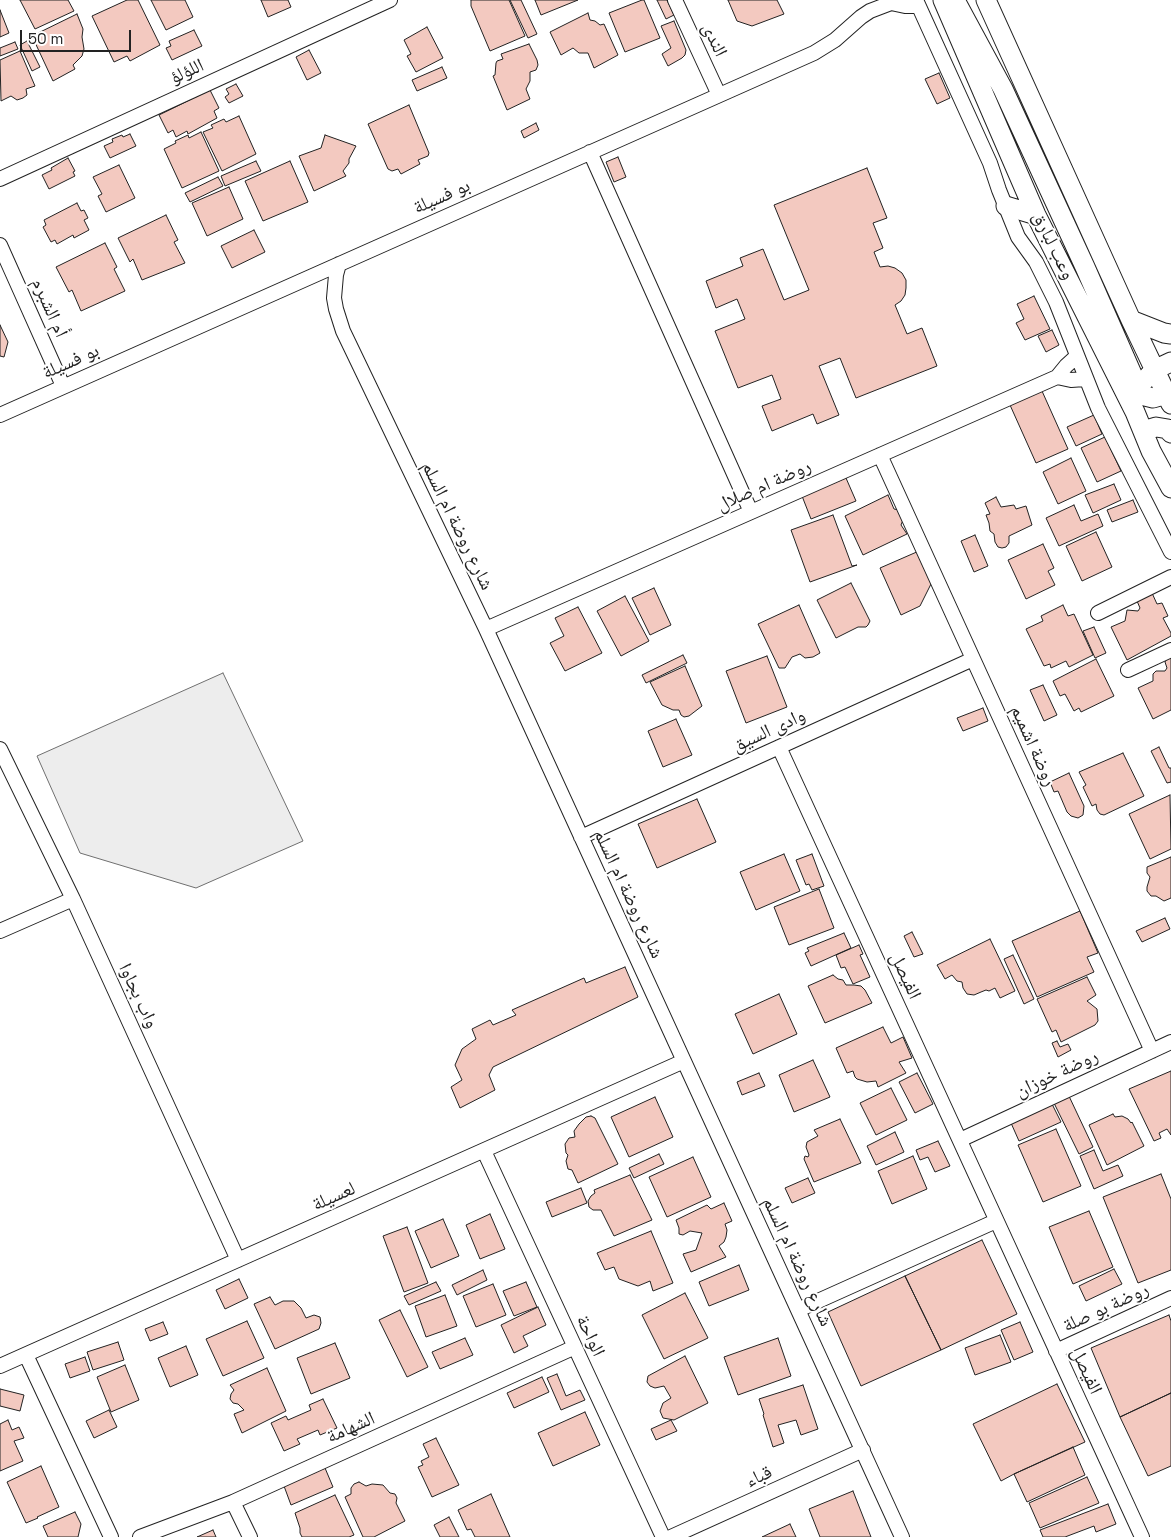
<!DOCTYPE html>
<meta charset="utf-8">
<style>
body{margin:0}
#map{position:relative;width:1171px;height:1537px;overflow:hidden;background:#fff;font-family:"Space Grotesk",sans-serif}
canvas{display:block}
.scale{position:absolute;left:20px;top:30px;width:111px;height:22px;box-sizing:border-box;border:2px solid #222;border-top:0;padding-left:6px;font-size:15px;line-height:18px;white-space:nowrap;color:#222;-webkit-text-stroke:4px #fff;paint-order:stroke}
</style>
<div id="map">
<canvas width="1171" height="1537"></canvas>
<div class="scale">50 m</div>
</div>
<script>
const ctx = document.querySelector('canvas').getContext('2d');
ctx.lineJoin = 'round';
function fill(path, color) {
  ctx.fillStyle = color;
  ctx.fill(path, 'evenodd');
}
function toPath(rows) {
  const path = new Path2D();
  for (const r of rows) {
    path.moveTo(r[0], r[1]);
    for (let i = 2; i < r.length; i += 2) path.lineTo(r[i], r[i + 1]);
  }
  return path;
}
function trace(path, color, width, dash) {
  ctx.strokeStyle = color;
  ctx.lineWidth = width;
  ctx.lineCap = dash ? 'butt' : 'round';
  ctx.setLineDash(dash || []);
  ctx.stroke(path);
}
function drawText(font, color, halo, rows, align = 'center') {
  ctx.font = font + ' "Space Grotesk","Noto Naskh Arabic",sans-serif';
  ctx.lineWidth = 4;
  ctx.setLineDash([]);
  ctx.textBaseline = 'middle';
  ctx.strokeStyle = halo;
  ctx.fillStyle = color;
  for (const [text, x, y, turn = 0] of rows) {
    ctx.save();
    ctx.translate(x, y);
    ctx.rotate((+turn || 0) * Math.PI / 180);
    ctx.textAlign = isNaN(turn) ? turn : align;
    if (halo) ctx.strokeText(text, 0, 0);
    ctx.fillText(text, 0, 0);
    ctx.restore();
  }
}
const parking = toPath([
 [223,673,303,841,196,888,80,853,37,756,223,673]
]);
fill(parking, '#ededed');
trace(parking, '#6f6f6f', 1);
const building = toPath([
 [20,0,68,0,74,11,35,29,20,0],
 [127,0,138,0,160,45,130,61,127,56,114,62,92,16,127,0],
 [151,0,185,0,193,17,166,30,151,0],
 [261,0,288,0,291,7,268,17,261,0],
 [471,0,509,0,525,36,490,51,471,6,471,0],
 [510,0,521,0,537,34,528,38,510,0],
 [535,0,578,0,541,15,535,0],
 [642,0,644,0,660,38,625,52,609,13,642,0],
 [657,0,667,0,674,15,666,19,657,0],
 [728,0,777,0,784,14,752,26,737,21,728,0],
 [0,10,9,33,0,37,0,10],
 [588,13,590,20,595,21,600,25,604,24,618,55,594,68,588,53,579,53,573,48,561,55,550,32,588,13],
 [77,14,83,29,82,37,84,49,82,56,73,65,75,69,53,81,32,36,77,14],
 [674,21,686,50,685,55,682,58,668,66,662,54,671,48,661,26,674,21],
 [427,27,443,58,416,72,407,56,411,54,404,40,427,27],
 [194,30,202,46,172,60,166,48,171,46,169,41,194,30],
 [27,41,40,67,32,71,20,45,27,41],
 [15,42,18,49,0,56,0,48,15,42],
 [529,44,537,60,538,65,536,70,530,72,530,81,526,89,530,99,507,110,493,76,495,75,496,63,497,61,503,59,501,54,529,44],
 [309,50,321,73,307,80,296,57,309,50],
 [20,51,35,86,26,89,27,95,23,98,17,100,11,96,1,101,0,60,20,51],
 [442,67,447,78,417,91,412,80,442,67],
 [939,73,950,98,937,104,925,79,939,73],
 [236,84,243,96,229,103,225,97,229,94,226,89,236,84],
 [210,90,219,108,214,111,217,118,188,134,187,131,176,137,173,130,168,133,159,115,210,90],
 [409,105,429,153,428,156,418,160,420,164,401,174,398,169,392,171,388,169,368,124,409,105],
 [239,116,256,154,222,171,203,132,213,128,211,125,224,119,226,122,239,116],
 [536,123,539,130,524,138,521,131,536,123],
 [201,132,219,171,182,188,164,149,176,143,175,141,188,135,189,138,201,132],
 [130,134,136,146,110,158,104,146,113,142,112,139,122,135,123,137,130,134],
 [325,135,356,146,349,159,349,163,343,171,346,176,314,191,299,156,321,148,325,135],
 [618,157,626,177,614,182,606,162,618,157],
 [68,158,75,171,73,172,75,176,49,189,42,175,52,170,51,168,68,158],
 [256,161,261,171,225,186,221,176,256,161],
 [290,161,308,202,263,221,245,181,290,161],
 [119,165,135,198,106,212,98,196,102,194,93,177,119,165],
 [867,168,887,218,873,223,883,248,874,252,880,267,888,266,895,268,902,273,906,280,906,288,905,295,901,301,895,305,907,334,922,328,937,366,856,398,840,358,819,366,839,415,817,424,813,414,772,431,762,406,781,399,772,375,738,388,715,331,745,319,737,299,716,308,706,281,743,266,740,258,763,249,784,300,809,290,774,205,867,168],
 [218,177,223,186,190,202,185,193,218,177],
 [229,187,243,219,207,236,192,203,229,187],
 [77,203,81,211,84,210,88,218,84,220,89,230,74,238,73,235,57,244,55,240,51,242,43,227,46,225,44,220,77,203],
 [166,215,178,240,174,242,185,263,142,280,133,259,130,262,118,238,166,215],
 [254,230,265,252,232,268,221,246,254,230],
 [105,243,117,267,114,269,125,291,81,311,72,290,69,292,56,267,105,243],
 [1034,296,1050,329,1025,340,1016,323,1024,319,1017,304,1034,296],
 [0,325,8,342,4,357,0,356,0,325],
 [1052,330,1059,345,1046,352,1038,336,1052,330],
 [1042,391,1068,449,1036,463,1010,405,1042,391],
 [1094,415,1102,434,1076,446,1067,427,1094,415],
 [1105,437,1121,471,1097,482,1081,448,1105,437],
 [1071,458,1086,491,1058,504,1043,472,1071,458],
 [846,478,856,501,811,519,802,496,846,478],
 [1114,484,1121,500,1093,513,1085,495,1114,484],
 [888,495,894,509,899,510,903,520,901,525,907,534,863,555,845,516,888,495],
 [996,497,1001,507,1014,505,1016,509,1026,506,1032,525,1009,536,1009,543,1006,547,1002,548,998,547,995,542,994,534,990,531,989,523,986,515,990,514,985,503,996,497],
 [1133,500,1138,512,1112,522,1107,510,1133,500],
 [1074,505,1081,521,1098,514,1103,526,1059,546,1046,518,1074,505],
 [833,515,852,566,857,565,810,582,791,530,833,515],
 [1096,532,1112,567,1082,581,1066,546,1096,532],
 [975,535,988,566,974,572,961,541,975,535],
 [1043,544,1054,568,1048,571,1055,585,1026,599,1008,560,1043,544],
 [919,551,932,582,920,606,901,615,880,568,919,551],
 [851,583,870,621,868,625,866,627,858,627,836,638,817,600,851,583],
 [654,588,671,625,650,635,632,598,654,588],
 [1152,593,1157,604,1162,603,1168,616,1163,618,1171,633,1171,636,1127,660,1111,627,1125,621,1127,610,1138,611,1140,608,1137,601,1152,593],
 [625,596,649,641,621,656,597,611,625,596],
 [799,605,820,653,813,657,805,658,800,654,792,657,785,668,779,668,758,624,799,605],
 [1063,605,1068,616,1074,614,1093,655,1069,667,1066,661,1051,668,1050,664,1044,666,1026,629,1043,621,1041,616,1063,605],
 [578,607,602,653,565,671,550,643,564,636,555,618,578,607],
 [1094,627,1106,653,1095,658,1083,631,1094,627],
 [683,655,687,663,646,683,642,675,683,655],
 [1171,655,1171,710,1153,719,1138,688,1153,681,1153,674,1156,671,1165,671,1167,668,1165,662,1168,656,1171,655],
 [767,656,787,707,746,723,726,671,767,656],
 [1096,659,1114,696,1081,712,1079,708,1074,711,1065,694,1060,696,1053,681,1096,659],
 [685,666,702,706,689,716,684,717,681,715,679,710,673,710,662,705,650,682,685,666],
 [1043,685,1057,715,1044,721,1030,690,1043,685],
 [983,708,988,721,963,731,957,718,983,708],
 [676,719,692,755,663,767,648,731,676,719],
 [1159,747,1169,768,1171,768,1171,782,1167,783,1151,751,1159,747],
 [1123,753,1144,796,1104,815,1100,814,1097,810,1096,804,1092,806,1083,787,1086,785,1079,772,1123,753],
 [1069,773,1084,806,1083,815,1078,818,1071,816,1067,812,1058,791,1054,792,1050,782,1069,773],
 [1170,795,1171,849,1150,859,1129,814,1170,795],
 [697,799,716,842,657,868,638,824,697,799],
 [784,854,800,891,756,910,740,872,784,854],
 [812,854,824,886,812,890,809,884,806,885,796,860,812,854],
 [1171,857,1171,898,1164,901,1156,896,1151,896,1147,891,1147,887,1150,877,1147,873,1147,867,1171,857],
 [819,889,834,928,789,945,774,907,819,889],
 [1080,911,1098,953,1087,957,1094,972,1037,997,1012,941,1080,911],
 [1165,918,1170,929,1142,942,1136,931,1165,918],
 [912,932,923,954,914,957,904,936,912,932],
 [844,933,851,948,811,966,805,953,809,951,807,948,844,933],
 [990,939,1015,991,1000,998,995,988,989,991,986,990,981,992,974,995,967,994,963,988,962,982,957,981,952,975,945,979,937,965,990,939],
 [859,945,863,954,860,955,870,977,853,984,845,967,841,968,836,955,859,945],
 [1013,955,1034,999,1024,1004,1004,959,1013,955],
 [625,967,638,997,493,1067,489,1075,495,1090,460,1108,451,1087,462,1080,455,1065,462,1049,476,1039,472,1029,490,1020,493,1025,516,1015,512,1010,584,978,586,983,625,967],
 [833,975,838,979,843,980,846,985,854,985,861,986,865,990,872,1003,825,1023,808,986,833,975],
 [1087,977,1096,995,1087,1001,1097,1009,1098,1021,1095,1025,1061,1042,1056,1030,1052,1032,1037,999,1087,977],
 [779,994,797,1034,753,1054,735,1014,779,994],
 [883,1027,891,1043,903,1037,912,1058,899,1062,906,1073,878,1087,876,1081,867,1082,857,1079,855,1077,853,1071,847,1073,836,1048,883,1027],
 [1057,1041,1060,1047,1068,1044,1071,1050,1058,1057,1052,1043,1057,1041],
 [813,1060,830,1097,794,1112,779,1075,813,1060],
 [1171,1071,1171,1135,1167,1129,1159,1133,1161,1138,1154,1141,1129,1089,1171,1071],
 [759,1073,765,1086,742,1095,737,1082,759,1073],
 [917,1073,933,1104,915,1113,899,1082,917,1073],
 [891,1088,907,1120,876,1135,860,1103,891,1088],
 [1068,1094,1093,1147,1079,1154,1053,1101,1068,1094],
 [655,1097,673,1137,629,1157,611,1117,655,1097],
 [1052,1104,1061,1122,1019,1141,1011,1123,1052,1104],
 [1113,1114,1115,1117,1122,1116,1128,1119,1131,1123,1132,1122,1144,1146,1107,1165,1089,1125,1113,1114],
 [591,1116,595,1118,618,1164,578,1183,572,1170,568,1169,566,1161,568,1155,566,1153,565,1144,569,1138,575,1137,574,1131,579,1124,586,1117,591,1116],
 [840,1119,861,1163,814,1182,804,1159,805,1156,808,1157,809,1155,806,1147,807,1142,818,1136,814,1130,840,1119],
 [1056,1129,1081,1186,1043,1202,1018,1145,1056,1129],
 [895,1132,904,1152,876,1165,867,1146,895,1132],
 [938,1141,950,1166,935,1172,928,1157,920,1160,916,1150,938,1141],
 [1094,1150,1103,1171,1118,1165,1123,1176,1094,1189,1080,1156,1094,1150],
 [659,1154,664,1164,634,1178,629,1168,659,1154],
 [913,1156,927,1189,892,1204,878,1171,913,1156],
 [693,1157,711,1197,667,1217,649,1177,693,1157],
 [1161,1174,1171,1199,1171,1270,1138,1283,1103,1197,1161,1174],
 [630,1175,652,1220,614,1236,601,1210,593,1210,589,1207,588,1201,591,1196,595,1193,594,1190,630,1175],
 [808,1178,815,1193,792,1203,785,1188,808,1178],
 [581,1188,587,1203,552,1217,546,1202,581,1188],
 [724,1203,732,1221,725,1224,727,1230,726,1237,724,1242,719,1246,726,1257,691,1272,683,1254,696,1250,702,1233,690,1231,683,1235,679,1234,679,1228,676,1220,707,1205,711,1209,724,1203],
 [1089,1211,1113,1267,1073,1284,1049,1227,1089,1211],
 [490,1214,505,1249,480,1259,466,1225,490,1214],
 [443,1219,459,1256,431,1268,415,1231,443,1219],
 [407,1227,428,1283,404,1292,383,1236,407,1227],
 [651,1231,673,1283,653,1291,650,1281,638,1286,619,1279,614,1267,605,1270,597,1253,651,1231],
 [982,1240,1017,1314,941,1350,905,1276,982,1240],
 [739,1265,749,1290,709,1306,699,1282,739,1265],
 [1114,1269,1122,1284,1086,1301,1079,1286,1114,1269],
 [483,1270,487,1280,457,1295,452,1285,483,1270],
 [905,1276,941,1350,861,1386,828,1312,905,1276],
 [239,1279,248,1298,225,1309,216,1290,239,1279],
 [436,1282,441,1291,409,1305,404,1296,436,1282],
 [526,1282,537,1307,514,1316,503,1291,526,1282],
 [493,1284,506,1315,476,1327,463,1296,493,1284],
 [685,1293,708,1338,664,1359,642,1315,685,1293],
 [445,1295,457,1326,426,1337,415,1306,445,1295],
 [270,1297,275,1305,283,1301,294,1301,301,1308,306,1318,314,1315,320,1317,321,1323,319,1329,275,1349,254,1304,270,1297],
 [538,1307,546,1325,523,1336,528,1346,514,1353,501,1325,538,1307],
 [400,1310,428,1367,407,1377,379,1320,400,1310],
 [1169,1315,1171,1321,1171,1393,1120,1417,1091,1348,1169,1315],
 [247,1321,264,1358,223,1376,206,1339,247,1321],
 [163,1322,168,1334,150,1341,145,1329,163,1322],
 [1020,1322,1033,1352,1014,1360,1001,1330,1020,1322],
 [1000,1335,1011,1362,975,1375,965,1348,1000,1335],
 [465,1338,473,1355,440,1369,432,1352,465,1338],
 [778,1338,791,1376,738,1395,724,1357,778,1338],
 [118,1342,124,1360,93,1370,87,1352,118,1342],
 [335,1343,350,1378,311,1394,297,1358,335,1343],
 [186,1346,198,1375,170,1387,158,1358,186,1346],
 [685,1356,708,1403,674,1420,663,1418,660,1411,663,1403,671,1398,664,1386,655,1388,650,1386,647,1382,648,1376,685,1356],
 [85,1357,90,1371,70,1378,65,1364,85,1357],
 [125,1365,139,1400,111,1412,97,1377,125,1365],
 [267,1368,286,1411,242,1433,234,1414,244,1410,238,1404,233,1403,230,1399,231,1394,234,1390,230,1385,267,1368],
 [557,1374,566,1396,580,1390,585,1400,561,1410,547,1378,557,1374],
 [542,1377,549,1392,514,1408,507,1393,542,1377],
 [1057,1384,1085,1442,1014,1474,1001,1481,973,1424,1057,1384],
 [803,1385,818,1429,801,1435,796,1420,778,1425,784,1443,773,1447,763,1415,764,1414,759,1399,803,1385],
 [0,1389,24,1395,20,1411,0,1406,0,1389],
 [1171,1393,1171,1466,1148,1476,1120,1417,1171,1393],
 [323,1399,337,1428,320,1435,318,1430,297,1439,300,1444,284,1451,271,1423,286,1416,288,1420,311,1410,309,1405,323,1399],
 [109,1410,117,1427,94,1438,86,1421,109,1410],
 [585,1412,600,1445,553,1466,538,1433,585,1412],
 [8,1420,12,1430,19,1427,24,1438,14,1441,23,1461,0,1471,0,1424,8,1420],
 [671,1420,677,1431,656,1440,651,1429,671,1420],
 [436,1438,459,1485,432,1497,418,1467,423,1465,421,1461,429,1457,423,1444,436,1438],
 [1073,1447,1085,1475,1027,1502,1014,1474,1073,1447],
 [41,1466,59,1507,37,1517,38,1518,26,1523,7,1482,41,1466],
 [325,1468,333,1487,291,1505,284,1486,325,1468],
 [1087,1477,1099,1503,1040,1528,1029,1503,1087,1477],
 [359,1482,366,1486,372,1484,383,1485,390,1493,395,1494,397,1498,396,1503,405,1521,374,1537,363,1537,345,1497,351,1494,351,1488,354,1484,359,1482],
 [853,1491,871,1537,820,1537,809,1509,853,1491],
 [491,1494,510,1537,475,1537,471,1529,467,1530,458,1510,491,1494],
 [335,1495,354,1535,349,1537,302,1537,300,1533,300,1528,295,1513,335,1495],
 [1108,1504,1116,1524,1096,1532,1094,1526,1065,1537,1043,1537,1040,1530,1108,1504],
 [75,1512,81,1524,78,1537,48,1537,43,1526,75,1512],
 [449,1517,459,1537,440,1537,434,1525,449,1517],
 [790,1524,796,1537,762,1537,790,1524],
 [213,1530,216,1537,197,1537,213,1530]
]);
fill(building, '#f3c9c0');
trace(building, '#222', 1);
const street = toPath([
 [675,0,719,95],
 [916,0,990,163,999,190,1018,237,1036,262,1056,302,1098,408,1171,552],
 [891,3,905,6,918,6],
 [590,152,751,512],
 [0,179,390,0],
 [0,245,63,386],
 [339,264,336,275,334,298,336,309,343,331,486,629,902,1537],
 [1057,377,1066,366,1077,356],
 [1057,377,1071,380,1085,379],
 [0,415,814,53,835,40,861,17,870,11,891,3,893,0],
 [880,455,1152,1051],
 [1098,613,1171,577],
 [486,629,1057,377],
 [1128,670,1171,650],
 [779,747,1142,1537],
 [0,749,73,899,238,1260],
 [581,837,973,659],
 [0,931,73,899],
 [960,1140,1171,1042],
 [484,1151,663,1537],
 [798,1310,996,1221],
 [1056,1351,1171,1298],
 [26,1355,111,1537],
 [0,1366,684,1061],
 [233,1502,250,1537],
 [140,1537,233,1502,575,1347],
 [671,1537,863,1450]
]);
const secondary = toPath([
 [943,0,1036,215,1135,412,1151,451,1171,488],
 [986,0,1131,320,1171,404],
 [956,2,1003,89,1085,267,1136,383,1145,396,1153,398,1171,393],
 [1006,206,1036,215],
 [1131,320,1164,333,1171,334],
 [1146,379,1154,370,1171,362],
 [1143,431,1156,427,1168,429,1171,433]
]);
trace(street, '#222', 16);
trace(secondary, '#222', 21);
trace(street, '#fff', 14);
trace(secondary, '#fff', 19);
drawText('19px', '#222', '#fff', [
 ["الندى",714,40,65],
 ["اللؤلؤ",187,72,-25],
 ["بو فسيلة",442,197,-24],
 ["وعب لبارق",1053,246,64],
 ["أم الشبرم",49,308,66],
 ["بو فسيلة",71,362,-24],
 ["روضة ام صلال",764,486,-24],
 ["شارع روضة ام السلم",457,526,64],
 ["وادى السيق",769,731,-25],
 ["روضة اشميم",1033,746,66],
 ["شارع روضة ام السلم",628,894,65],
 ["الفيصل",905,976,65],
 ["واب بجاوا",138,996,65],
 ["روضة خوزان",1057,1074,-25],
 ["لعسيلة",334,1197,-24],
 ["شارع روضة ام السلم",797,1262,65],
 ["روضة بو صلة",1106,1308,-25],
 ["الواحة",590,1336,65],
 ["الفيصل",1086,1371,65],
 ["الشهامة",351,1428,-24],
 ["قباء",759,1477,-24]
]);
</script>
